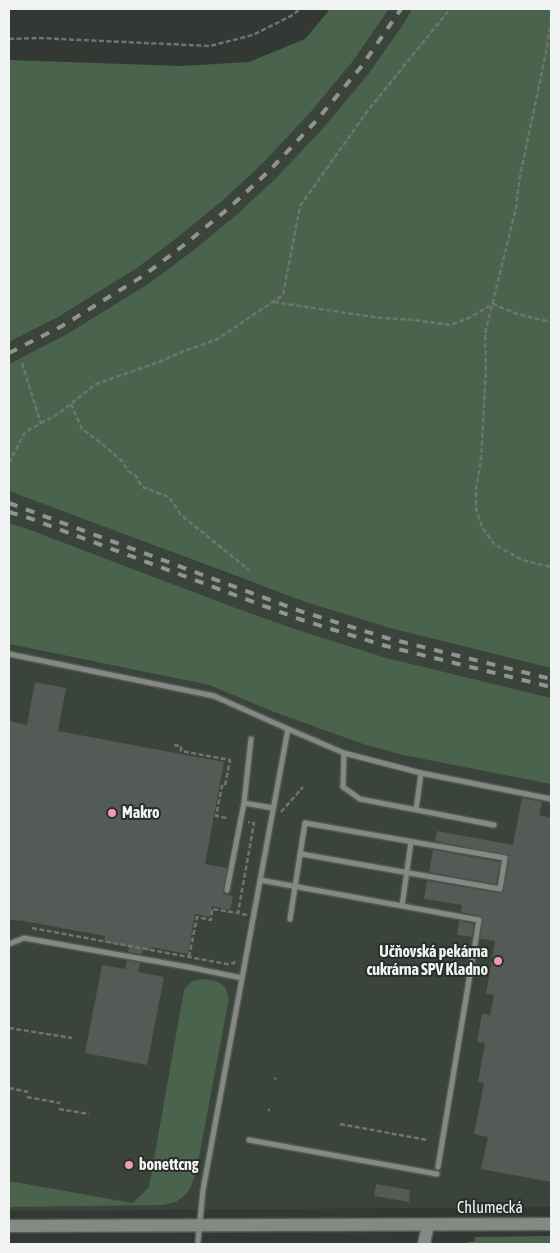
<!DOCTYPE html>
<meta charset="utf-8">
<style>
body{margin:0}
#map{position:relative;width:560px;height:1253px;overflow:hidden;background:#343834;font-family:"Asap Condensed",sans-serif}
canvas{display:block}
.frame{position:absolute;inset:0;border:10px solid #f1f4f2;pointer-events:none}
</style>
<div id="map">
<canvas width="560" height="1253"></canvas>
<div class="frame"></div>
</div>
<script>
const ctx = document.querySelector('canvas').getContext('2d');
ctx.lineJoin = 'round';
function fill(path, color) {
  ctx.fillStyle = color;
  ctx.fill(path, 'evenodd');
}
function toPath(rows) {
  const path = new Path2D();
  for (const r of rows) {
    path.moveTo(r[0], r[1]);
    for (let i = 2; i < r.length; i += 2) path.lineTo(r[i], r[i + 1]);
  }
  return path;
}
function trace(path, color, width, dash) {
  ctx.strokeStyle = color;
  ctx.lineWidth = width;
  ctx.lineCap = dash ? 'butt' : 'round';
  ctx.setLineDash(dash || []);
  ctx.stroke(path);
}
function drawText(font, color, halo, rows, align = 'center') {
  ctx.font = font + ' "Asap Condensed",sans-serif';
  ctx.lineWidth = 4;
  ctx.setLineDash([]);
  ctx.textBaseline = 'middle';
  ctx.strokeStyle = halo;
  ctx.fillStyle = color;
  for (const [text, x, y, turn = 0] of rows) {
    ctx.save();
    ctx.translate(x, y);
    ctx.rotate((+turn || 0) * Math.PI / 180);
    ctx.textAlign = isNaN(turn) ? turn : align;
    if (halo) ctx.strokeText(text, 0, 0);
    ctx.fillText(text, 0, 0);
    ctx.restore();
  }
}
fill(toPath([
 [389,9,412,9,402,26,369,73,324,127,277,177,235,216,190,253,148,284,67,334,9,364,9,342,58,317,137,268,178,237,222,201,263,163,309,114,353,61],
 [9,491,103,526,241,579,441,641,551,668,551,698,383,657,295,629,233,607,25,528,9,523],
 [9,644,209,685,274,712,363,744,551,783,551,1207,9,1211]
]), '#3a443b');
fill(toPath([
 [330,9,389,9,353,61,309,114,263,163,222,201,178,237,137,268,58,317,9,342,9,60,181,66,249,62,305,39],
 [412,9,551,9,551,668,390,628,303,601,9,491,9,364,67,334,148,284,190,253,235,216,277,177,324,127,369,73,402,26],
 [9,523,25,528,233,607,295,629,383,657,551,698,551,784,403,755,363,744,274,712,209,685,9,644],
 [204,979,219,982,225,987,229,998,196,1173,191,1187,185,1195,176,1202,164,1205,9,1207,9,1181,133,1203,149,1187,184,990,192,981],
 [551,1236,551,1244,459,1244,475,1241,475,1237]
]), '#49634d');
fill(toPath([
 [35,682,66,688,58,731,224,762,205,864,227,868,223,894,233,896,230,910,212,906,210,917,195,914,188,954,151,947,151,951,143,949,142,954,128,952,129,947,104,942,105,936,18,920,18,921,9,919,9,721,27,725],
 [522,798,542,802,539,815,551,818,551,1182,481,1169,488,1137,474,1134,484,1083,478,1082,485,1043,477,1042,482,1013,490,1015,494,995,486,994,495,941,480,939,483,920,481,916,461,912,462,905,424,899,427,881,499,893,503,892,509,859,508,855,435,841,437,831,513,845],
 [433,850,500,862,496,884,429,872],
 [459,921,474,924,472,937,457,935],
 [127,961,140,963,138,972,164,977,147,1065,85,1053,102,965,125,969],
 [376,1184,410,1190,409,1202,374,1196]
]), '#545a55');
const service = toPath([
 [9,654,214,696,288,729,344,753,421,773,551,799],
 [344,753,343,787,360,799,494,825],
 [244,803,273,808],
 [416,810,421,773],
 [260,880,479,920,438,1167],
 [227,890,244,803,251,739],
 [402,906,411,842],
 [290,919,305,823,505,858,500,889,301,854],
 [9,944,24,938,188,967,242,978],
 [249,1140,437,1174],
 [198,1241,203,1190,288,729]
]);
const tertiary = toPath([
 [9,1226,551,1224],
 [424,1244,428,1225]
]);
trace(service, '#535754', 8);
trace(tertiary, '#535754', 15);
trace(toPath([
 [551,20,547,48,520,176,516,208,485,334,486,370,481,460,476,489,476,509,482,527,494,544,522,560,551,567],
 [9,39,39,38,210,46,253,35,291,16,300,9],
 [274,302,353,314,381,318,414,320,450,325,469,318,493,304,517,314,551,322],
 [22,363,41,424],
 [71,404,82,429,101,443,122,461,128,471,136,476,142,487,169,497,181,515,249,570],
 [9,463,25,432,58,414,96,384,159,362,184,351,216,340,283,295,300,206,369,109,450,9],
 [174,745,181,746,181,751,230,760,225,786,222,786,216,816,227,818],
 [281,812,303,787],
 [247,915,238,913,254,823,248,822],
 [32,928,227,964,234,963,236,959],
 [189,957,197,917,211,920,212,909,238,913],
 [9,1028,72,1038],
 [274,1078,276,1079],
 [9,1088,28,1092],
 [27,1097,60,1103],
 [59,1109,89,1114],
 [268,1110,270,1110],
 [340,1124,427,1140]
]), '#707471', 2.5, [5, 2.5]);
trace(service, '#848984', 5);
trace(tertiary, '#848984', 12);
trace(toPath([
 [9,353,62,326,143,276,184,245,229,208,270,170,316,121,361,67,401,9],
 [9,503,300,611,387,638,551,679],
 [9,512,29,518,299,619,386,646,551,687]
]), '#919491', 4, [9, 9]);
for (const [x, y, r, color] of [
 [112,813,5,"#f09ab5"],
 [498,961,5,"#f09ab5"],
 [129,1165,5,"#f09ab5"]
]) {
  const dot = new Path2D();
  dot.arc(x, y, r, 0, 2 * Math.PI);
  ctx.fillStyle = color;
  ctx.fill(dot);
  trace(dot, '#2a2e2a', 2);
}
drawText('bold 16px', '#f1f4f2', '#2a2e2a', [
 ["Makro",122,813],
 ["Učňovská pekárna",488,952,"right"],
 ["cukrárna SPV Kladno",488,970,"right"],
 ["bonettcng",139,1165]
], 'left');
drawText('16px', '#f1f4f2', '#2a2e2a', [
 ["Chlumecká",490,1208]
]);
</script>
